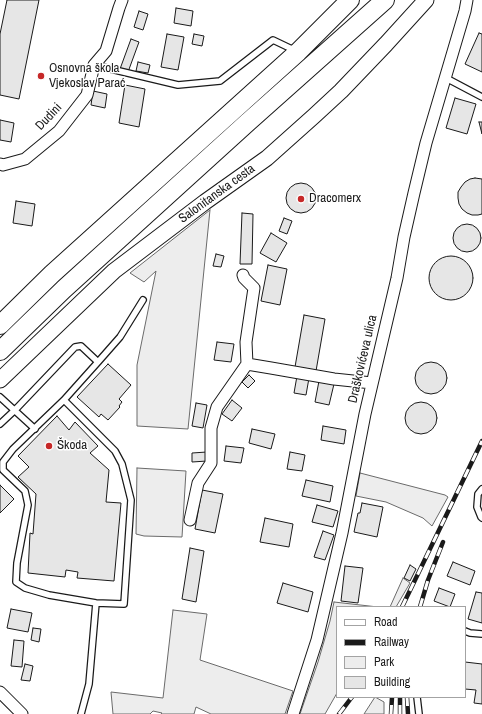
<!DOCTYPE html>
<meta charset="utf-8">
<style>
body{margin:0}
#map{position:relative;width:482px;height:714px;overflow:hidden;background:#fff;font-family:"Archivo Narrow",sans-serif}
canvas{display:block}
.legend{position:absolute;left:336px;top:606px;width:130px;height:92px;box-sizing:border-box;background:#fff;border:1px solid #a3a3a3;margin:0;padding:5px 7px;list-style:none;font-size:12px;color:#1a1a1a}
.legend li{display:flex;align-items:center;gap:8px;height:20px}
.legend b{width:20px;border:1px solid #a3a3a3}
</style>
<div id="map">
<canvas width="482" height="714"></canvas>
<ul class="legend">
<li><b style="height:5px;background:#fff"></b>Road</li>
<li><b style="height:5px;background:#1a1a1a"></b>Railway</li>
<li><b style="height:11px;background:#ededed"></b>Park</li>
<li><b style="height:11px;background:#e6e6e6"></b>Building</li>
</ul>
</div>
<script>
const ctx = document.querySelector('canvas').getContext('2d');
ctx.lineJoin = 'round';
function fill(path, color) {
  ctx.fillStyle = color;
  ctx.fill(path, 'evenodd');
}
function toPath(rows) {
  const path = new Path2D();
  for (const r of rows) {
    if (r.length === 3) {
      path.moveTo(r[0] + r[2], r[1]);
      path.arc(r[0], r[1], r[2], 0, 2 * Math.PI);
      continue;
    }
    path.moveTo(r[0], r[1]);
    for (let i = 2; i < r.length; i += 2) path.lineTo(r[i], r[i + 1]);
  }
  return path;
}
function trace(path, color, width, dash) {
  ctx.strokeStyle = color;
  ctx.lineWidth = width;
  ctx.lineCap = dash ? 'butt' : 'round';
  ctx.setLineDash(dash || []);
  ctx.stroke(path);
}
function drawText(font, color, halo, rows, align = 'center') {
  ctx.font = font + ' "Archivo Narrow",sans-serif';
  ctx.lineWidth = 3;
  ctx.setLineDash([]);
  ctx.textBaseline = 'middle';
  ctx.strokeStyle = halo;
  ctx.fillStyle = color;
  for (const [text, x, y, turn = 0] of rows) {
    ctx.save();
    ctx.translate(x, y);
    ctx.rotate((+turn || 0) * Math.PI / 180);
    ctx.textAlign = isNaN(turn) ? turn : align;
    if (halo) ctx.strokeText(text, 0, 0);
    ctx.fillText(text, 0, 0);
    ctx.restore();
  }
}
const green = toPath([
 [210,210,188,429,137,426,137,365,156,271,144,282,130,273,210,210],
 [137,468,186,471,182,537,144,536,136,534,137,468],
 [360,473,445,495,448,497,432,526,423,518,386,502,356,496,360,473],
 [403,578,410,583,396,607,390,607,403,578],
 [334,602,378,607,337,607,337,693,325,714,300,714,318,662,330,621,334,602],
 [173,610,207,614,200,660,293,691,285,714,211,714,196,707,194,714,161,714,162,713,153,711,150,714,113,714,111,692,163,698,173,610],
 [375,697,384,702,384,714,364,714,375,697]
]);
fill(green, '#ededed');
trace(green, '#6a6a6a', 1);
const building = toPath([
 [7,0,39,0,19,99,0,95,0,34,7,0],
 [176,8,193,11,191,26,174,23,176,8],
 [139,11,148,14,143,30,134,27,139,11],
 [479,33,482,34,482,72,465,64,479,33],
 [167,34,184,37,178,70,161,67,167,34],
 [194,34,204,36,202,46,192,44,194,34],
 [131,39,139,42,128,72,120,69,131,39],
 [138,62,150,65,148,73,136,71,138,62],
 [125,85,145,89,139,127,119,123,125,85],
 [93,91,107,94,105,108,91,105,93,91],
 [455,98,476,104,467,134,446,128,455,98],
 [0,120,14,123,11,142,0,140,0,120],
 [479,122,482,122,482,134,479,122],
 [475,178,482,179,482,214,478,215,472,215,467,213,462,209,459,204,458,198,458,192,461,187,465,182,470,179,475,178],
 [301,198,15],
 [16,201,35,204,32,226,13,223,16,201],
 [242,213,253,214,252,264,240,264,242,213],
 [284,218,292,221,287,234,279,231,284,218],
 [467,238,14],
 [271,233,287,243,276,262,260,253,271,233],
 [216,254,224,256,221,267,213,266,216,254],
 [451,278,22],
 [268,265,287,269,280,305,261,301,268,265],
 [304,315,325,319,316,371,295,367,304,315],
 [217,342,234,344,231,362,214,360,217,342],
 [431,378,16],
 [108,364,131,385,119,399,122,402,119,406,120,407,108,420,101,414,99,417,77,397,108,364],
 [249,375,255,381,248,388,242,382,249,375],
 [297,376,309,378,306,395,294,393,297,376],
 [319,381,334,384,329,405,315,402,319,381],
 [232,400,242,408,232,421,222,414,232,400],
 [421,418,16],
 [196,403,207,405,203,428,192,426,196,403],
 [57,416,69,430,75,422,98,446,90,453,109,470,106,502,121,503,114,581,77,578,78,572,66,570,65,577,28,573,30,533,33,534,36,494,18,477,29,467,18,456,57,416],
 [323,426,346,430,344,444,321,440,323,426],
 [252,429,275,434,271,449,249,443,252,429],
 [226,446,244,448,241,463,224,461,226,446],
 [207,452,207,461,192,462,192,453,207,452],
 [290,452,305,455,302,471,287,469,290,452],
 [306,480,333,486,330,502,302,496,306,480],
 [0,485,14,499,0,513,0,485],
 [202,490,223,494,215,533,195,529,202,490],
 [362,503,383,507,377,537,354,532,358,513,360,513,362,503],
 [317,505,338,511,333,527,312,522,317,505],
 [265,518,293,524,289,547,260,542,265,518],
 [323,531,334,535,325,560,314,557,323,531],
 [190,548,204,551,196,602,182,599,190,548],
 [453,562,475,571,470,585,447,576,453,562],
 [410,565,416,569,410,581,404,578,410,565],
 [345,566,363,568,358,603,341,601,345,566],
 [283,583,313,592,308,612,277,603,283,583],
 [439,588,455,594,450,607,434,601,439,588],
 [476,592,482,593,482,623,468,619,476,592],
 [11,609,32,613,28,632,7,628,11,609],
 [33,628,41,629,39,642,31,640,33,628],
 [14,640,24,641,22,667,11,666,14,640],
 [465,662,482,664,482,704,474,703,476,690,465,689,465,662],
 [25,664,33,666,30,681,21,680,25,664]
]);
fill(building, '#e6e6e6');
trace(building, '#1a1a1a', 1);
const service = toPath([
 [94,65,178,85,220,81,273,40,296,51],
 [446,78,482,97],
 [98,362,120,337,143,300],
 [0,397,35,429],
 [64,400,115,451,122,464,131,500,124,604,96,603,49,595,25,588,16,582,17,563,28,505,25,491,3,470,3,462,13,449,64,400],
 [0,424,15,410,75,347,81,346,98,362,64,400],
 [482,489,478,494,477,507,481,517,482,518],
 [465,631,470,633,482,634],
 [417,697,419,714],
 [81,714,89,684,96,603]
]);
const minor = toPath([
 [0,164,3,165,25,159,59,131,87,95,94,65,106,51,119,8,122,0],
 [243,275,244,278,254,288,246,342,247,364],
 [190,520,198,483,211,463,211,428,217,407,247,364,271,368,334,379,372,383],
 [0,692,22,714],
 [293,714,317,640,342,533,365,414,397,278,404,237,414,193,426,143,465,11,467,0]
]);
const secondary = toPath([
 [0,380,114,271,205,202,267,158,314,116,341,91,386,44,426,0]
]);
const trunk = toPath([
 [0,325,52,274,298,52,350,0],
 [0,351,64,289,248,122,385,0]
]);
trace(service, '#1a1a1a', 8);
trace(minor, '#1a1a1a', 13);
trace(secondary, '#1a1a1a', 17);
trace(trunk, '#1a1a1a', 20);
trace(service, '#fff', 5.5);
trace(minor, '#fff', 11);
trace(secondary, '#fff', 15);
trace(trunk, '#fff', 18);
const rail = toPath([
 [402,607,482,441],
 [420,607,428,580,443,542],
 [407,697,408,714],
 [339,714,352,697],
 [391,714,392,697],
 [400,714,400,697]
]);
trace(rail, '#1a1a1a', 4.5);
trace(rail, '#fff', 3, [9]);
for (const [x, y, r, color] of [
 [41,76,4,"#c62828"],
 [301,199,4,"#c62828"],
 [49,446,4,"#c62828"]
]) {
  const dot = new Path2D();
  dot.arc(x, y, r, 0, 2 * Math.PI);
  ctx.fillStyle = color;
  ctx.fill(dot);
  trace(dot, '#fff', 1.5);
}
drawText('13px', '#1a1a1a', '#fff', [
 ["Osnovna škola",49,69],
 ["Vjekoslav Parać",49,84],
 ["Dracomerx",309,199],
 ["Škoda",57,446]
], 'left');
drawText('13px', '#1a1a1a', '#fff', [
 ["Dudini",49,117,-47],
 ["Salonitanska cesta",217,194,-36],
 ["Draškovićeva ulica",363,359,-77]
]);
</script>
